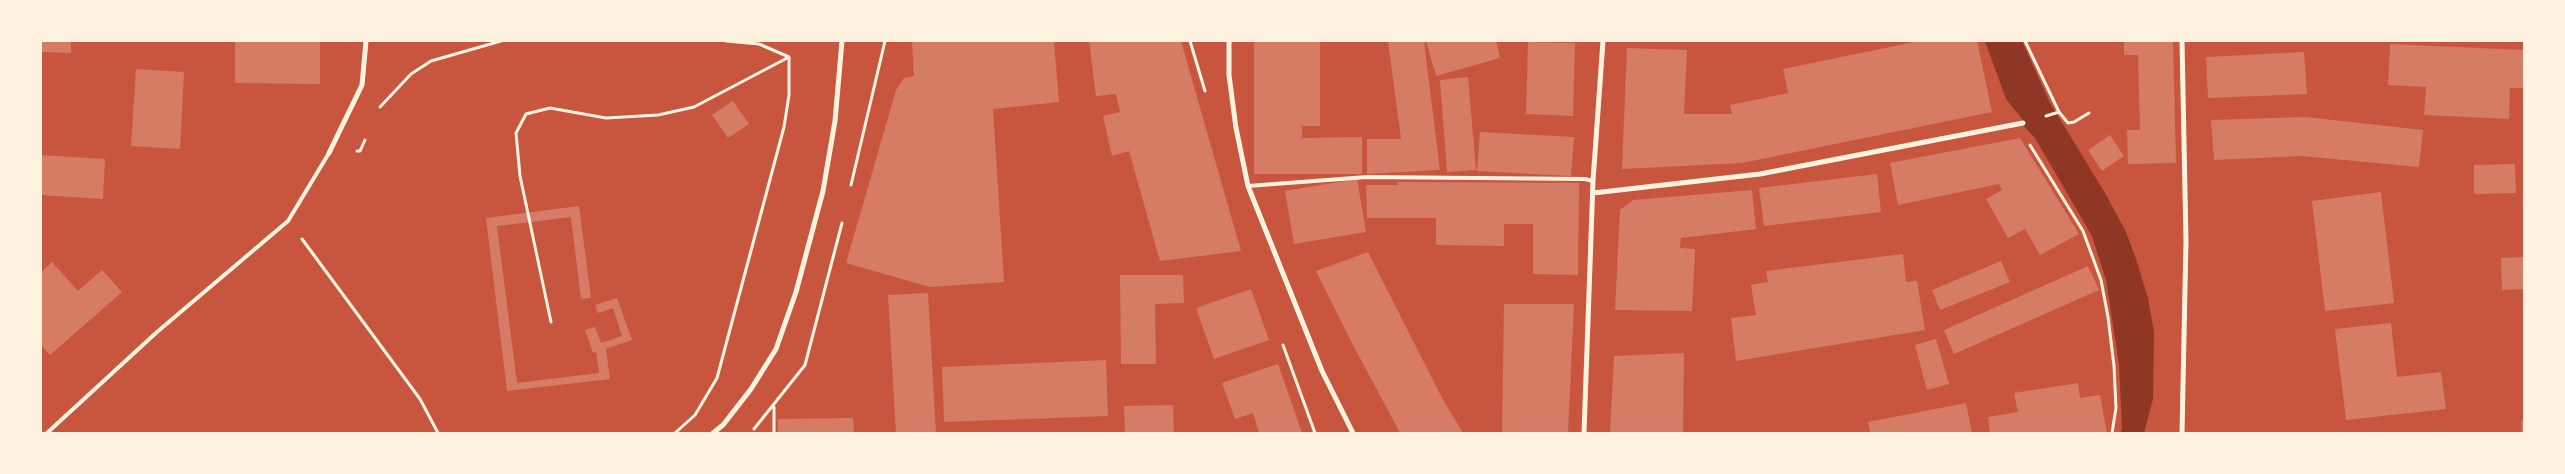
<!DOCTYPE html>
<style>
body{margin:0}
#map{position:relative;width:2565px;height:474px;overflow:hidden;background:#c8553d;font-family:Ubuntu,sans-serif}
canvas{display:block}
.frame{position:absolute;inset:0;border:42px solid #fff3e0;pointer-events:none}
</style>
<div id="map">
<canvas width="2565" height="474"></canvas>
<div class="frame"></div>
</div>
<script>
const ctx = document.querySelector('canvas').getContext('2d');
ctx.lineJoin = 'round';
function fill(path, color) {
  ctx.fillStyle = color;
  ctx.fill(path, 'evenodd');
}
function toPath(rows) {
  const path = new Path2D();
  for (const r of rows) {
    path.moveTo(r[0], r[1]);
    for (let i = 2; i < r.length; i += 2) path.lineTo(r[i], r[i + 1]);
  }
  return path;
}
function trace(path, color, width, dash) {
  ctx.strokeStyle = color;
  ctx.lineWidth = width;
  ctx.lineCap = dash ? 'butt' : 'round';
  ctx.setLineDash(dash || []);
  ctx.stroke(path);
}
fill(toPath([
 [1985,41,2022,41,2050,103,2105,193,2126,232,2136,259,2148,298,2154,332,2153,399,2144,433,2120,433,2122,429,2119,364,2106,280,2092,236,2035,138,2024,126,2022,119,2006,99]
]), '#8f3625');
fill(toPath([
 [41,41,71,41,71,53,41,52],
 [235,41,320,41,320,84,235,83],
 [912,41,1054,41,1059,102,993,109,1004,282,930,287,846,263,896,90,904,78,914,76],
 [1089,41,1181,41,1241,251,1160,261,1129,151,1112,156,1103,116,1120,112,1116,94,1096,96],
 [1254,41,1320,41,1320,126,1302,126,1302,138,1362,137,1362,174,1254,174],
 [1388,41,1424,41,1440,170,1367,174,1367,139,1401,139],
 [1426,41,1496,41,1500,58,1436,76],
 [1919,41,1977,41,1992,112,1742,163,1622,169,1627,48,1687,50,1684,114,1732,114,1730,105,1788,93,1783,69],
 [2124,41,2173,41,2176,163,2128,164,2127,130,2140,130,2138,55,2124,55],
 [1528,42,1575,43,1573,116,1526,114],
 [2390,44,2524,50,2524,88,2510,88,2509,119,2424,115,2426,87,2388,85],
 [2304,52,2307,94,2208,98,2206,57],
 [136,69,184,72,180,149,131,146],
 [1468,77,1476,170,1447,172,1440,80],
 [733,101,749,124,728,138,712,115],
 [2306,117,2423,130,2419,167,2302,156,2214,160,2211,120],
 [1480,132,1574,137,1571,176,1477,171],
 [2110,135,2124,156,2102,171,2088,150],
 [2020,138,2079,234,2040,255,2025,229,2008,238,1986,199,2002,190,1999,184,1898,205,1890,163],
 [41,155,105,159,103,199,41,195],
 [2515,164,2516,193,2474,194,2474,165],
 [1877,174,1881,212,1764,226,1759,188],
 [1357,179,1366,232,1294,244,1285,191],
 [1397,182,1579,183,1578,275,1533,274,1533,224,1504,224,1504,246,1436,245,1436,218,1367,218,1366,185,1398,185],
 [1752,190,1756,229,1681,238,1680,248,1695,249,1692,311,1615,310,1620,210,1633,200],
 [2381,192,2394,303,2325,311,2312,201],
 [579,206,591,298,581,299,571,217,497,226,517,383,599,373,596,352,593,353,585,330,595,327,601,343,622,336,613,308,598,313,595,305,617,298,632,340,606,349,610,379,507,391,486,218],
 [1368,252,1442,398,1463,433,1400,433,1351,341,1316,271],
 [1903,254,1906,282,1917,281,1925,330,1736,361,1731,318,1756,315,1751,285,1768,282,1766,271],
 [2524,257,2524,289,2502,290,2501,258],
 [2001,261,2010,282,1940,310,1932,290],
 [52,262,78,291,102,270,122,292,50,355,41,345,41,272],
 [2088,266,2099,290,1954,354,1944,330],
 [1120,275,1183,275,1184,303,1155,304,1156,364,1121,364],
 [1251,289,1269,340,1214,359,1196,308],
 [928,293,936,433,896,433,888,295],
 [1504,304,1574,304,1568,433,1502,433],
 [2391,323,2397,377,2441,372,2446,409,2346,420,2335,329],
 [1936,339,1949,384,1927,390,1915,345],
 [1684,353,1683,433,1610,433,1614,356],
 [1106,360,1108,416,944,422,942,367],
 [1278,364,1302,433,1259,433,1253,413,1235,419,1222,383],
 [2078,383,2080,398,2100,395,2107,433,1990,433,1988,417,2018,412,2014,393],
 [1966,403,1972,433,1870,433,1868,422],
 [1173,405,1174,433,1125,433,1124,406],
 [853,418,854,433,778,433,778,419],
 [2524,420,2524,433,2522,433,2521,421]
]), '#d67c66');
trace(toPath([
 [1190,41,1205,91],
 [2025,41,2059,112,2068,123,2074,122,2089,113],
 [380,107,411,74,431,61,501,41],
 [2046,116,2059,112],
 [2030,145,2083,231,2101,280,2108,317,2114,366,2116,408,2112,433],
 [357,151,360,151,365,140],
 [851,185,885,41],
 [302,239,420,399,438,433],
 [551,322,520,176,516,133,526,114,550,108,606,118,658,115,694,107,789,57],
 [1283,345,1315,433],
 [774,407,774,433],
 [754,429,805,365,842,223],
 [675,433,695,415,717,378,784,127,789,95,789,57,759,44,726,41]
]), '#fff3e0', 3);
trace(toPath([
 [1248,186,1367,177,1585,179,1593,181],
 [47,433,157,332,288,221,329,153]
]), '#fff3e0', 4);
trace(toPath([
 [1229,41,1229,75,1236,128,1248,186,1322,371,1353,433],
 [2182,41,2186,241,2182,433],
 [329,153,362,85,366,41],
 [1593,193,1760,174,2023,123],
 [713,433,723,425,751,389,776,349,796,292,823,191,835,121,842,41],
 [1584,433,1593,181,1603,41]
]), '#fff3e0', 5);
</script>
